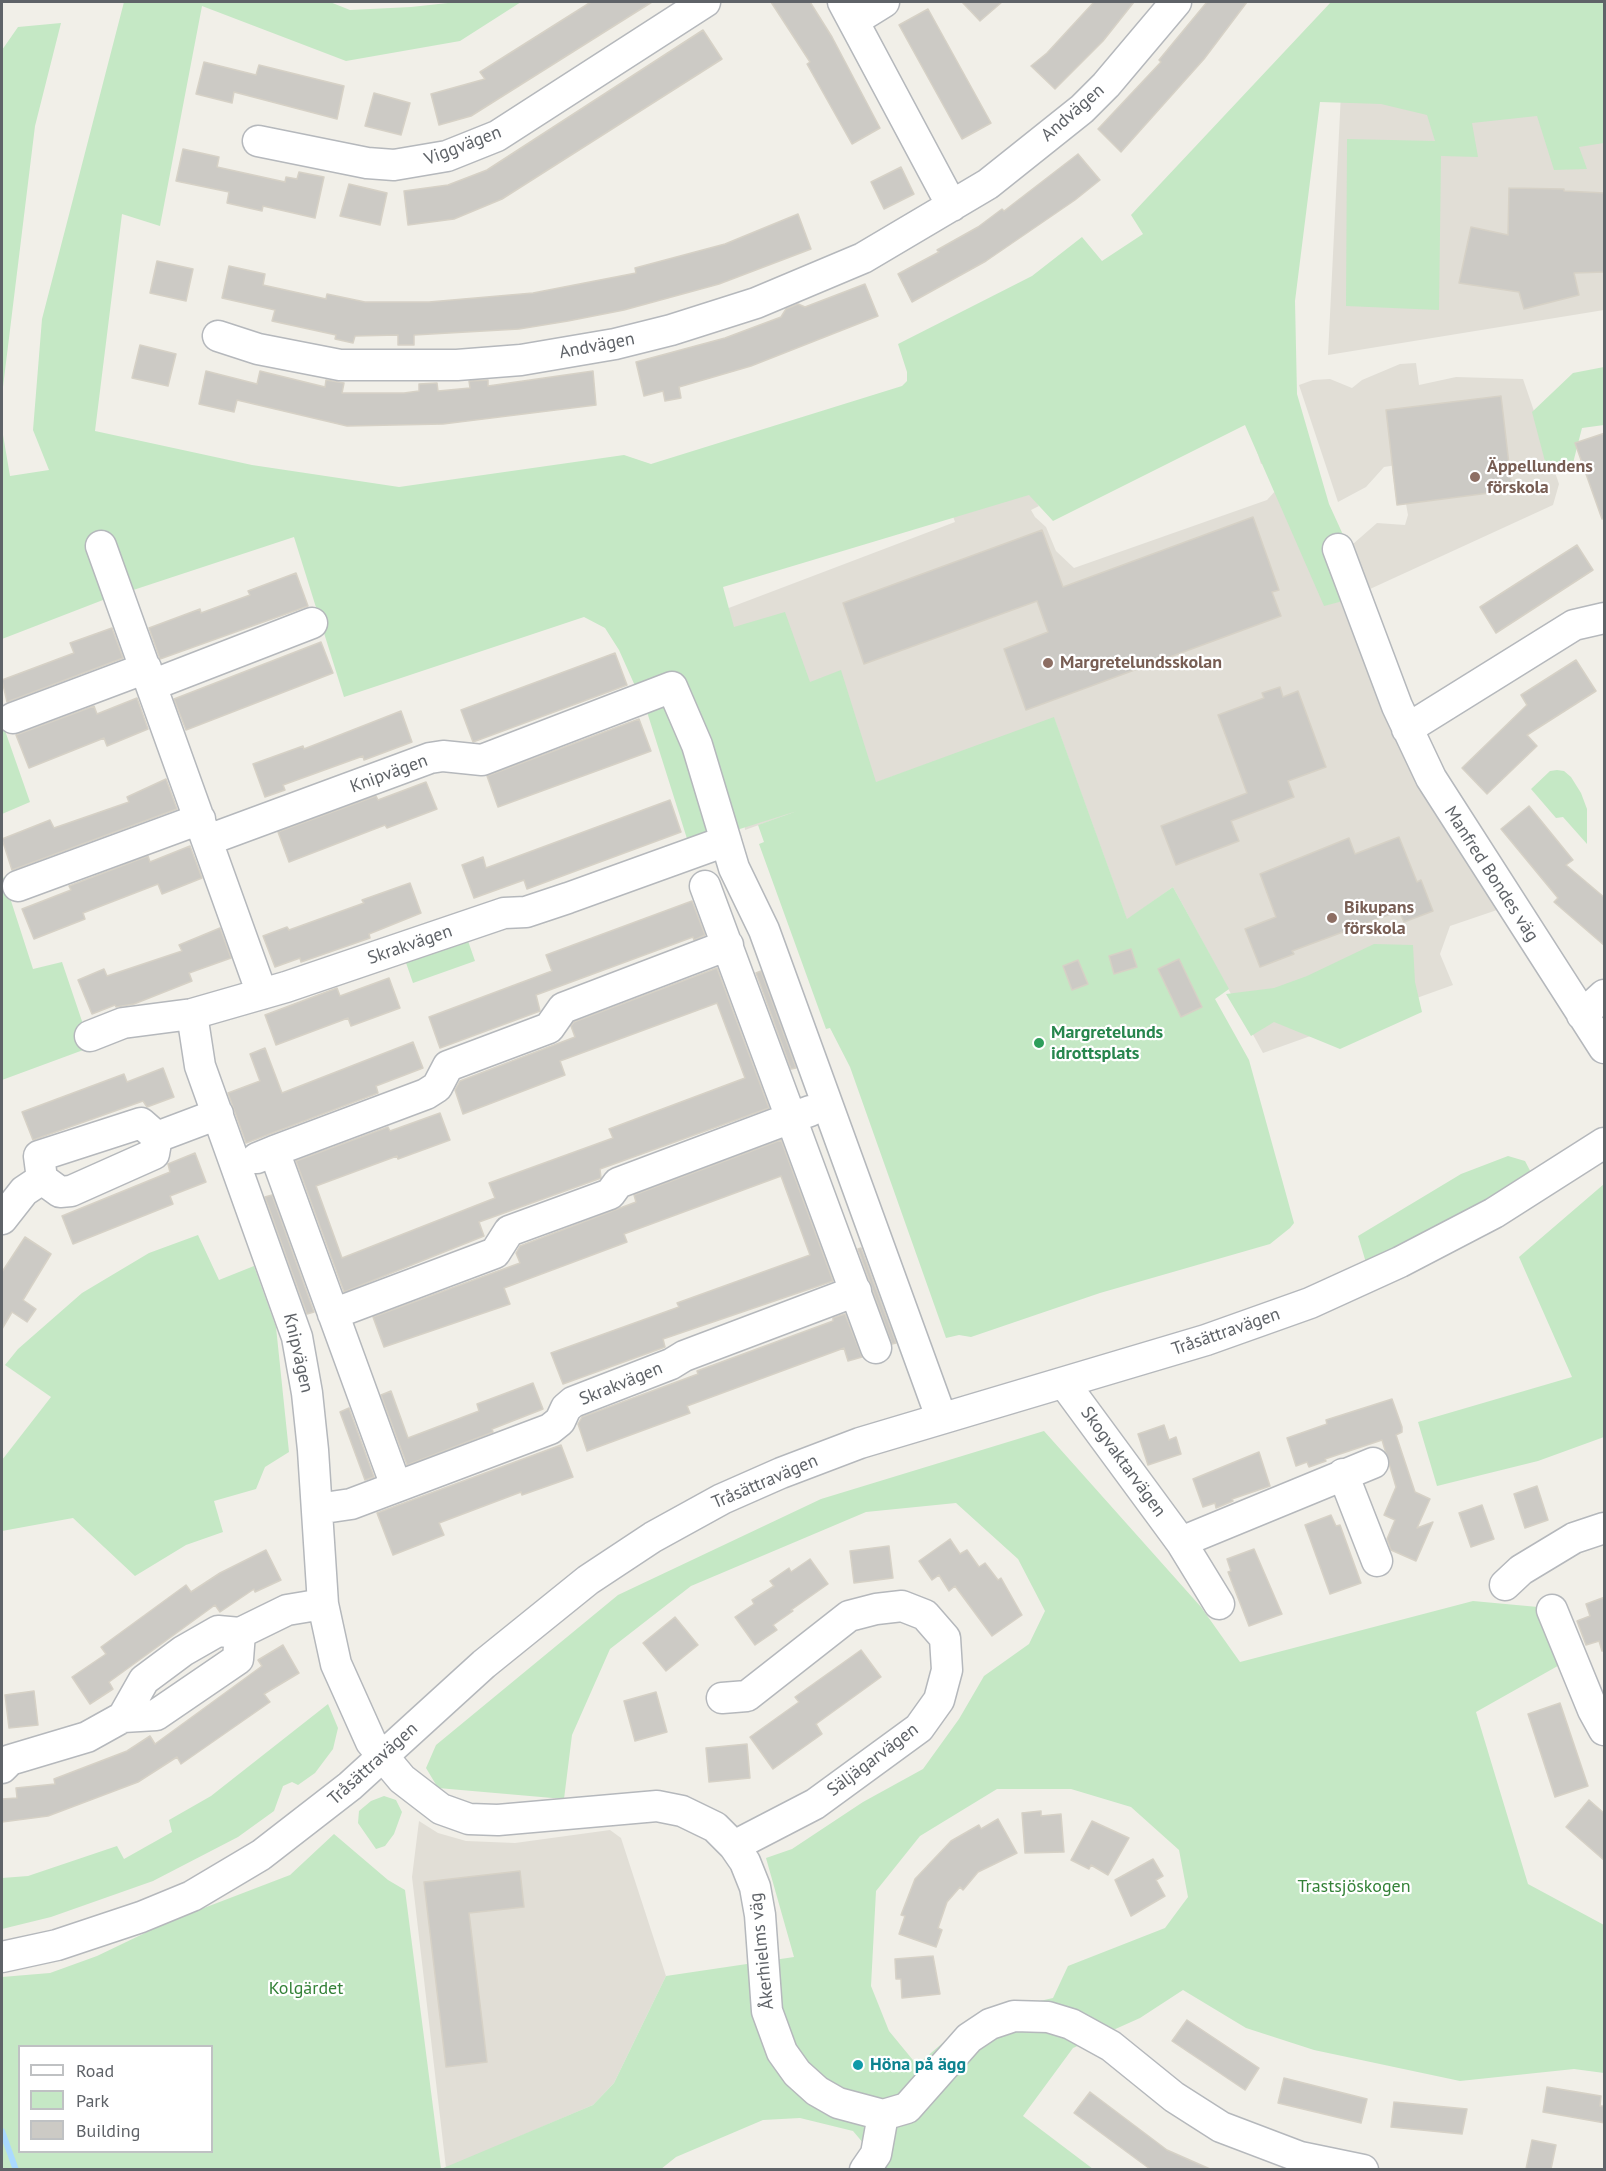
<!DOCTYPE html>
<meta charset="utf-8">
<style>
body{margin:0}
#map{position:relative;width:1606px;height:2171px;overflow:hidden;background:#f1efe8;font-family:"PT Sans",sans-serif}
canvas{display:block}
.frame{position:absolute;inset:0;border:3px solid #5f6368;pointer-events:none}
.legend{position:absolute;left:18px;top:2045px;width:195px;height:108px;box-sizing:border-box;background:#fff;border:2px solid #bfc1c3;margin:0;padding:8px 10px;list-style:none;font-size:18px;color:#5f6368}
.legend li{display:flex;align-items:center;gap:12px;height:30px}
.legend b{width:30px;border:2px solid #bfc1c3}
</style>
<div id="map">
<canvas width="1606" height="2171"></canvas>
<div class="frame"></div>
<ul class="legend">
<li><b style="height:8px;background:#fff"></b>Road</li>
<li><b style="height:16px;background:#c5e8c5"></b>Park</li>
<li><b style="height:16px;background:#cccac5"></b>Building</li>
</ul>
</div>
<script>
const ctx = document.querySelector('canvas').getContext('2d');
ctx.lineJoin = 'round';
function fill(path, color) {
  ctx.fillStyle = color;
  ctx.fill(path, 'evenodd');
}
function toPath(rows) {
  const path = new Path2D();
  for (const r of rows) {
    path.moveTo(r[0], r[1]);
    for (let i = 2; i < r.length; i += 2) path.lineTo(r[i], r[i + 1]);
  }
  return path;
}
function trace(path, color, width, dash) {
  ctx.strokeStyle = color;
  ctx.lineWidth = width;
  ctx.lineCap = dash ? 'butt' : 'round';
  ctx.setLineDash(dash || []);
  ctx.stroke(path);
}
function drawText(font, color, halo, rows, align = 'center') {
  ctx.font = font + ' "PT Sans",sans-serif';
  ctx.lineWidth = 4.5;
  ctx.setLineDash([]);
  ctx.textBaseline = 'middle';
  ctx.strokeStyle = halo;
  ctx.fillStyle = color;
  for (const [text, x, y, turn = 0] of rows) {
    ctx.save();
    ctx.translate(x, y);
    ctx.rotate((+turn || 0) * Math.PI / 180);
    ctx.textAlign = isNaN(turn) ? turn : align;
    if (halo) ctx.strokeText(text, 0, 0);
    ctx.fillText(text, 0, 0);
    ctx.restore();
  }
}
fill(toPath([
 [1604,70,1604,310,1328,355,1341,93],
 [1416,363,1419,385,1456,377,1523,379,1559,484,1553,505,1370,589,1353,544,1377,523,1405,525,1408,515,1406,504,1397,505,1392,470,1398,469,1397,465,1384,467,1366,487,1338,502,1299,385,1313,380,1330,379,1352,388,1362,380,1400,364],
 [1242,403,1342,596,1341,604,1405,760,1421,792,1497,910,1450,926,1440,954,1453,985,1263,1053,1173,887,1127,920,1054,718,745,830,726,609,955,522,952,513,1024,483,1039,506,1031,510,1035,517,1046,527,1056,551,1074,568,1267,500,1278,488,1270,462,1261,464],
 [419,1821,438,1833,466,1841,515,1843,610,1830,621,1838,666,1976,614,2083,593,2105,446,2168,412,1877]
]), '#e1ded6');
fill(toPath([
 [124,2,330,2,350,10,411,7,457,2,521,2,460,41,346,61,202,6,160,226,122,214,95,431,252,465,399,487,624,455,651,464,902,386,907,381,907,372,898,344,1032,276,1082,237,1102,261,1143,234,1131,215,1331,2,1604,2,1604,143,1579,147,1587,169,1554,170,1537,116,1472,123,1478,157,1441,156,1439,310,1346,306,1347,139,1435,141,1427,115,1381,104,1320,102,1295,301,1297,394,1329,504,1370,594,1324,606,1245,425,1053,521,1029,495,723,587,734,627,785,612,810,682,841,670,876,782,1054,717,1127,919,1173,887,1229,989,1215,999,1249,1060,1294,1223,1290,1228,1270,1244,1100,1293,971,1337,959,1335,946,1338,850,1067,830,1028,826,1029,759,844,764,842,758,825,797,811,689,845,648,715,619,650,605,628,584,617,344,697,294,537,103,600,2,639,2,429,10,476,49,470,33,430,42,319],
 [61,23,35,126,2,395,2,50,18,27],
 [1604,367,1604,425,1582,428,1573,463,1547,469,1532,412,1573,373],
 [2,722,30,802,2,814],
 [1557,770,1564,771,1571,777,1581,793,1587,809,1587,844,1563,817,1556,818,1531,789,1550,771],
 [2,873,33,969,62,962,85,1030,86,1049,2,1080],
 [467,938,475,961,413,983,405,960],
 [1374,944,1413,945,1415,982,1422,1012,1340,1049,1274,1022,1251,1036,1226,994,1274,988,1307,976],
 [1508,1156,1525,1161,1535,1180,1367,1266,1358,1236,1461,1174],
 [1604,1184,1604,1437,1538,1461,1437,1486,1418,1422,1572,1377,1519,1257],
 [198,1235,219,1280,254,1266,276,1327,289,1452,265,1467,256,1489,214,1501,223,1532,186,1545,135,1576,73,1518,2,1531,2,1460,51,1397,5,1365,18,1349,82,1293,149,1253],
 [1044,1431,1201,1607,1240,1662,1473,1601,1538,1607,1563,1663,1476,1712,1528,1884,1604,1925,1604,2073,1574,2069,1460,2081,1314,2050,1246,2028,1183,1990,1140,2018,1073,2048,1023,2116,1093,2169,868,2169,864,2144,853,2131,800,2118,763,2120,676,2157,661,2169,2,2170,2,1977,50,1973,97,1956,170,1921,290,1875,334,1834,388,1880,405,1890,441,2169,593,2105,614,2083,666,1976,794,1957,766,1858,792,1849,863,1802,923,1769,959,1719,984,1676,1029,1644,1045,1611,1018,1559,956,1503,866,1512,691,1586,610,1649,572,1735,564,1799,438,1788,426,1768,436,1745,618,1595,821,1499],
 [997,1789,1071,1789,1131,1807,1179,1850,1188,1897,1165,1928,1068,1966,1053,1998,974,2016,917,2065,889,2031,871,1986,876,1891,920,1836],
 [20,2046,212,2046,212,2152,20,2152],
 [328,1704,338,1728,333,1749,315,1773,298,1785,292,1782,283,1786,274,1811,238,1837,153,1881,51,1917,2,1929,2,1878,28,1876,117,1846,124,1859,172,1832,169,1820,211,1796],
 [384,1796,396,1800,402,1812,394,1834,385,1846,376,1849,358,1823,359,1811,371,1801]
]), '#c5e8c5');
trace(toPath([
 [2,2131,16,2170]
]), '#aadaff', 6);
const building = toPath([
 [591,2,652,2,471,116,439,125,431,94,485,79,480,72,591,2],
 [771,2,810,2,832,37,880,128,852,144,807,64,810,62,771,2],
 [962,2,1002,2,980,21,962,2],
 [1094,2,1134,2,1103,41,1055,89,1031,66,1047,53,1094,2],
 [1207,2,1247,2,1204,59,1121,152,1098,129,1161,62,1159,60,1207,2],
 [928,9,991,123,962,139,899,25,928,9],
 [703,30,722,59,502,199,454,219,408,225,404,191,448,185,487,170,703,30],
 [204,62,256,75,259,65,344,86,337,119,234,92,232,103,196,94,204,62],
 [374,93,410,103,401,135,365,126,374,93],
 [183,149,219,157,217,167,285,182,286,177,297,179,299,172,324,177,315,218,263,206,262,211,227,203,229,192,176,181,183,149],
 [1078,154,1100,180,1075,200,986,261,912,302,898,274,939,252,937,250,978,227,1002,209,1004,211,1078,154],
 [901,167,914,194,884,209,871,182,901,167],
 [349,184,387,193,380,225,340,216,349,184],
 [1509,188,1564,189,1564,191,1605,193,1605,272,1574,273,1579,295,1524,309,1519,292,1459,283,1471,227,1508,235,1509,188],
 [798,214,811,249,719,284,624,310,568,321,519,329,414,335,414,345,398,345,398,335,355,336,353,343,335,339,336,335,272,321,275,310,222,298,229,266,265,274,263,285,326,299,327,294,365,302,429,302,533,293,636,273,635,268,725,244,798,214],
 [157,261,193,269,186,301,150,293,157,261],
 [865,284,878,316,751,366,679,387,681,398,665,401,663,391,644,396,636,362,725,338,781,317,786,309,798,304,805,307,865,284],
 [140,345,176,354,168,386,132,378,140,345],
 [206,371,257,384,260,371,325,387,326,380,344,383,342,393,404,393,419,391,419,384,437,383,438,391,470,388,469,381,488,380,488,386,593,371,596,405,443,424,347,426,237,400,234,412,199,404,206,371],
 [1501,396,1512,490,1397,505,1386,410,1501,396],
 [1605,433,1605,518,1602,519,1575,443,1605,433],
 [1253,517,1279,590,1272,592,1281,616,1026,710,1004,649,1048,632,1037,601,864,664,843,603,1042,530,1063,587,1253,517],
 [1577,545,1593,570,1496,633,1480,607,1577,545],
 [296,573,308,606,160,659,149,628,200,609,201,613,250,595,248,591,296,573],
 [112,628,123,658,7,702,2,680,74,653,70,643,112,628],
 [321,642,333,673,186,730,174,699,321,642],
 [615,653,627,685,473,742,461,710,615,653],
 [1576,660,1596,691,1527,735,1537,746,1487,794,1462,768,1527,705,1521,695,1576,660],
 [1280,687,1283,697,1298,691,1326,767,1288,781,1294,797,1231,821,1239,841,1176,865,1161,826,1247,793,1218,715,1264,698,1262,693,1280,687],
 [137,698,148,729,107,746,104,738,29,768,16,735,94,706,97,714,137,698],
 [401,711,412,742,364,760,363,756,283,785,285,790,265,797,253,764,303,746,304,749,401,711],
 [639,719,651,751,498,807,487,776,639,719],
 [166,779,177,809,12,870,2,839,50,820,54,828,129,802,127,797,166,779],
 [426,782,437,809,387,828,385,825,289,862,278,832,376,796,378,800,426,782],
 [670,800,681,832,527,889,524,880,474,898,462,865,483,857,486,868,670,800],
 [1529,806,1573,860,1566,865,1605,898,1605,946,1554,902,1558,898,1501,829,1529,806],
 [1399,837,1417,882,1421,880,1433,911,1404,922,1399,911,1292,951,1294,954,1260,967,1245,929,1276,917,1260,874,1349,838,1355,854,1399,837],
 [190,846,202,878,162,894,158,884,83,913,85,919,34,939,22,909,71,890,69,886,148,856,150,862,190,846],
 [410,883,421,913,369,934,370,938,301,962,300,958,275,967,263,936,287,927,289,930,364,903,362,900,410,883],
 [692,901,705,935,694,940,693,937,536,995,540,1011,440,1048,429,1017,552,971,546,955,692,901],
 [220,928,231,958,189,973,192,981,134,1004,116,1007,115,1005,92,1014,78,980,104,969,107,976,182,951,179,945,220,928],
 [1131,949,1137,967,1114,974,1109,956,1131,949],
 [1179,959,1202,1007,1181,1017,1158,969,1179,959],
 [1078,960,1088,984,1072,990,1063,966,1078,960],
 [717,968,769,1108,600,1169,601,1178,479,1222,484,1236,344,1292,296,1161,388,1127,390,1131,440,1113,450,1140,398,1159,397,1156,316,1186,342,1258,495,1198,489,1183,613,1138,609,1129,745,1078,717,1003,560,1061,565,1075,463,1114,455,1090,460,1081,575,1037,571,1026,574,1022,717,968],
 [761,971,796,1068,791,1069,756,973,761,971],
 [389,978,400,1008,351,1026,348,1018,276,1045,265,1015,337,988,340,996,389,978],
 [413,1042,423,1068,376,1086,378,1093,246,1143,228,1093,260,1081,250,1054,265,1048,282,1093,413,1042],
 [163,1068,174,1097,147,1107,143,1101,33,1140,22,1112,124,1074,127,1082,163,1068],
 [781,1140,833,1281,663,1339,665,1347,563,1384,551,1353,679,1307,677,1303,810,1255,781,1176,624,1234,627,1242,504,1288,510,1304,384,1347,373,1317,520,1263,516,1253,520,1246,636,1202,634,1195,781,1140],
 [195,1153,206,1182,170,1196,173,1204,73,1244,62,1216,170,1172,168,1164,195,1153],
 [272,1195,314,1312,307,1314,265,1197,272,1195],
 [25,1237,51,1254,23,1300,36,1309,27,1322,12,1312,2,1329,2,1272,25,1237],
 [861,1248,896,1343,892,1344,858,1249,861,1248],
 [845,1314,862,1357,848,1361,844,1348,687,1406,690,1413,587,1451,578,1424,582,1417,698,1374,697,1371,833,1321,833,1318,845,1314],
 [533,1383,543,1409,492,1429,493,1432,407,1465,381,1395,391,1391,408,1438,479,1411,477,1404,533,1383],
 [1392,1399,1402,1427,1402,1432,1396,1435,1415,1492,1430,1499,1417,1528,1433,1522,1416,1561,1391,1550,1387,1539,1395,1520,1384,1515,1396,1487,1382,1440,1325,1459,1326,1461,1309,1467,1307,1462,1296,1466,1287,1438,1327,1424,1326,1420,1392,1399],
 [349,1408,374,1477,365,1480,340,1412,349,1408],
 [1164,1425,1169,1440,1176,1437,1181,1454,1148,1465,1138,1434,1164,1425],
 [561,1445,573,1477,522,1495,521,1492,439,1523,444,1535,393,1555,377,1513,561,1445],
 [1259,1452,1270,1486,1232,1499,1233,1501,1216,1508,1215,1503,1203,1507,1193,1479,1259,1452],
 [1537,1486,1548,1520,1525,1528,1514,1494,1537,1486],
 [1482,1505,1494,1539,1471,1547,1459,1513,1482,1505],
 [1331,1515,1336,1526,1340,1525,1361,1583,1330,1594,1305,1525,1331,1515],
 [950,1539,960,1554,967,1550,979,1567,985,1563,998,1580,1001,1578,1022,1615,992,1636,955,1586,949,1591,939,1575,932,1580,919,1561,950,1539],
 [889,1546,893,1578,854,1583,850,1551,889,1546],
 [1254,1549,1282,1614,1249,1626,1228,1572,1231,1571,1227,1559,1254,1549],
 [266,1550,281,1580,255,1592,254,1589,220,1612,215,1605,109,1682,113,1689,90,1704,72,1677,106,1654,101,1647,186,1585,191,1592,220,1573,266,1550],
 [810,1559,828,1584,791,1610,793,1611,773,1625,777,1630,755,1645,735,1617,754,1604,752,1600,774,1586,770,1581,789,1568,791,1572,810,1559],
 [1605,1597,1605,1651,1602,1651,1599,1641,1586,1645,1577,1621,1590,1616,1586,1604,1605,1597],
 [675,1617,698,1645,666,1671,643,1643,675,1617],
 [283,1645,299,1673,264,1694,270,1702,181,1764,177,1757,138,1782,48,1816,2,1822,2,1799,17,1798,16,1788,55,1784,54,1779,127,1751,150,1736,155,1744,262,1666,258,1660,283,1645],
 [861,1650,881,1677,816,1724,822,1734,773,1769,750,1737,799,1702,795,1697,861,1650],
 [34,1691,38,1725,9,1728,5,1695,34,1691],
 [656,1692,667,1732,635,1741,624,1701,656,1692],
 [1560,1703,1588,1786,1555,1797,1528,1714,1560,1703],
 [747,1744,750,1778,709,1782,706,1748,747,1744],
 [1589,1800,1605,1814,1605,1861,1566,1827,1589,1800],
 [1041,1811,1041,1816,1061,1814,1064,1852,1025,1853,1022,1813,1041,1811],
 [998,1819,1017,1853,978,1872,963,1890,960,1887,947,1902,938,1928,942,1930,936,1947,899,1934,905,1916,901,1915,915,1879,951,1841,979,1825,981,1829,998,1819],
 [1092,1821,1129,1838,1108,1875,1091,1865,1089,1869,1071,1860,1092,1821],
 [1153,1859,1163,1876,1156,1880,1165,1896,1131,1916,1115,1880,1153,1859],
 [520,1871,524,1907,469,1913,487,2062,446,2067,424,1882,520,1871],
 [933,1956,940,1994,902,1998,901,1979,896,1979,895,1959,933,1956],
 [1187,2020,1259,2068,1245,2090,1172,2041,1187,2020],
 [1284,2078,1367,2099,1361,2123,1278,2103,1284,2078],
 [1547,2087,1601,2096,1600,2106,1605,2106,1605,2123,1543,2112,1547,2087],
 [1090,2092,1167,2150,1210,2169,1150,2169,1074,2113,1090,2092],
 [1394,2102,1467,2109,1462,2134,1391,2127,1394,2102],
 [1532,2140,1556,2145,1551,2169,1526,2169,1532,2140]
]);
fill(building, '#cccac5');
trace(building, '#d6d1c6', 1.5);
const minor = toPath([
 [843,2,952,206],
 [855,20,884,2],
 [258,141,367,163,394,165,447,156,497,136,705,2],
 [218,336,258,349,340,365,457,365,521,360,615,344,671,330,756,303,863,258,988,184,1082,109,1106,85,1176,2],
 [101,546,262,994],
 [1338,549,1397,706,1431,778,1604,1048],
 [152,685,312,623],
 [13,718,146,668],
 [1407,729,1574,625,1604,618],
 [208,840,430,758,443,756,482,760,672,687,697,745,734,868,764,930,941,1417],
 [18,886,200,819],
 [192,1014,200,1066,297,1337,307,1393,313,1450,323,1604,336,1664,371,1742,402,1779,441,1809,469,1819,498,1820,657,1806,682,1811,715,1827,734,1846,745,1862,755,1887,760,1915,767,2011,782,2052,797,2073,817,2091,838,2103,883,2115,907,2108,969,2038,990,2024,1014,2016,1048,2017,1071,2024,1111,2046,1174,2097,1221,2127,1300,2157,1363,2170],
 [1582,1015,1604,995],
 [90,1036,123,1023,192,1014,286,987,504,913,526,912,568,898,726,841],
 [810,1111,791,1118,876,1348],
 [274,1151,426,1094,437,1087,448,1066,549,1028,563,1008,728,945],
 [257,1158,274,1151,396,1486],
 [42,1179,60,1192,71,1191,154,1154,157,1137],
 [2,1219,24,1191,42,1179,39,1156,141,1123,157,1137,218,1114],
 [333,1314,495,1253,509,1231,610,1194,618,1183,791,1118,705,886],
 [1064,1383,1181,1542,1373,1463],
 [1343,1474,1377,1561],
 [317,1509,351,1504,550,1429,560,1421,566,1408,573,1402,671,1364,684,1356,856,1291],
 [1181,1542,1219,1604],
 [1505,1585,1521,1570,1574,1538,1604,1528],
 [1552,1610,1593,1710,1604,1730],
 [722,1698,747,1696,849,1616,876,1609,902,1606,925,1615,945,1638,947,1670,939,1700,919,1728,815,1804,734,1846],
 [123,1717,144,1680,183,1651,218,1631,240,1633],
 [2,1768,10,1760,87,1737,123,1717,156,1715,238,1659,240,1633,287,1610,323,1604],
 [2,1957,57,1945,141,1917,192,1896,261,1855,350,1786,484,1664,588,1580,653,1537,722,1499,781,1473,860,1443,1206,1340,1310,1303,1400,1262,1494,1213,1604,1143],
 [865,2170,876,2154,883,2115]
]);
trace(minor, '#b5b8bc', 33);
trace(minor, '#fff', 30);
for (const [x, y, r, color] of [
 [1475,477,6,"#8d6e63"],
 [1048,663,6,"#8d6e63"],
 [1332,918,6,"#8d6e63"],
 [1039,1043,6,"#2e9e5b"],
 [858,2065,6,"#0f9aa8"]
]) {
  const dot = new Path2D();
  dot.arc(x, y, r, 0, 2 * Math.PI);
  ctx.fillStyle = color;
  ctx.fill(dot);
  trace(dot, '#fff', 2);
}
drawText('18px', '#5f6368', '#fff', [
 ["Andvägen",1073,113,-41],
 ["Viggvägen",463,146,-21],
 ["Andvägen",597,346,-11],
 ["Knipvägen",389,774,-20],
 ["Manfred Bondes väg",1491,874,57],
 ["Skrakvägen",410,945,-19],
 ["Tråsättravägen",1226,1332,-19],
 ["Knipvägen",298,1353,77],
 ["Skrakvägen",621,1384,-22],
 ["Skogvaktarvägen",1123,1462,54],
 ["Tråsättravägen",765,1482,-23],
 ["Säljägarvägen",873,1760,-37],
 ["Tråsättravägen",373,1764,-42],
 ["Åkerhielms väg",762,1951,-96]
]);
drawText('bold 18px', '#785e54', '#fff', [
 ["Äppellundens",1487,467],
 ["förskola",1487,488],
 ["Margretelundsskolan",1060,663],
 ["Bikupans",1344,908],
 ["förskola",1344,929]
], 'left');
drawText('bold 18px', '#27864d', '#fff', [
 ["Margretelunds",1051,1033],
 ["idrottsplats",1051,1054]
], 'left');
drawText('18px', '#348238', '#fff', [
 ["Trastsjöskogen",1354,1887],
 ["Kolgärdet",306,1989]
]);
drawText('bold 18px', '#0d838f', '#fff', [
 ["Höna på ägg",870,2065]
], 'left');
</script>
